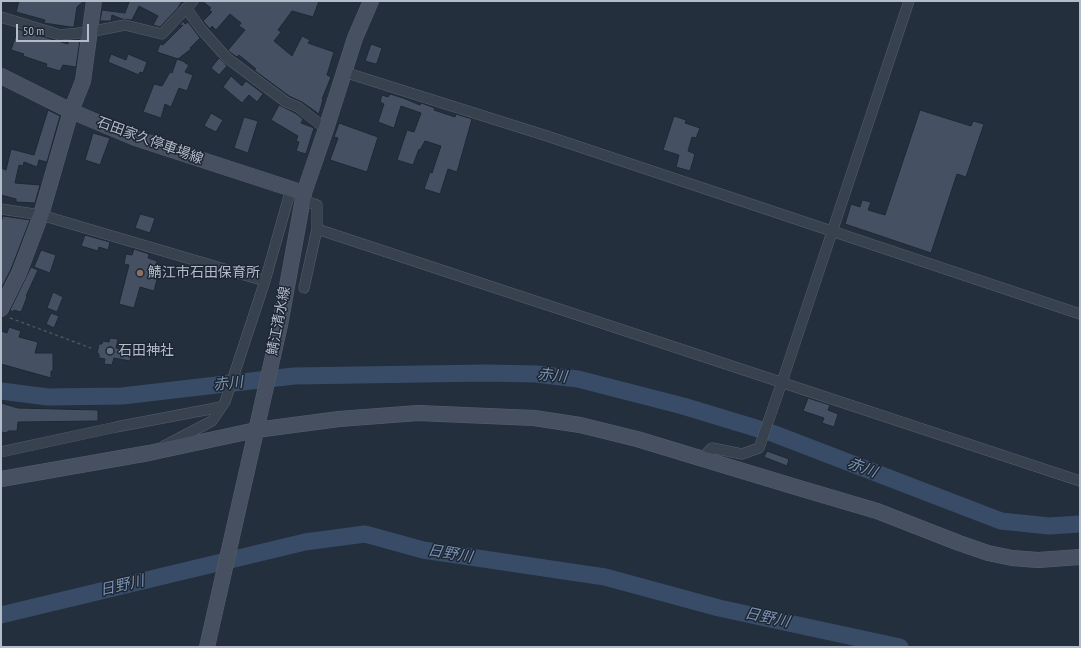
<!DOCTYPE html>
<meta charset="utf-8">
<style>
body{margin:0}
#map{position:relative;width:1081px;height:648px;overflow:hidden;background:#242f3e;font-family:"PT Sans Narrow",sans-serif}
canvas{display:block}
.frame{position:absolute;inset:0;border:2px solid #b4bcc9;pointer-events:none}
.scale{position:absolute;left:16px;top:24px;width:73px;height:18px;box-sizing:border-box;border:2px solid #b4bcc9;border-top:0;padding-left:5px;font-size:12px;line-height:14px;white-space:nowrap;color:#b4bcc9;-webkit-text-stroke:3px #1d2633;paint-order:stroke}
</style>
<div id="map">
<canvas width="1081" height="648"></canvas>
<div class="frame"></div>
<div class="scale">50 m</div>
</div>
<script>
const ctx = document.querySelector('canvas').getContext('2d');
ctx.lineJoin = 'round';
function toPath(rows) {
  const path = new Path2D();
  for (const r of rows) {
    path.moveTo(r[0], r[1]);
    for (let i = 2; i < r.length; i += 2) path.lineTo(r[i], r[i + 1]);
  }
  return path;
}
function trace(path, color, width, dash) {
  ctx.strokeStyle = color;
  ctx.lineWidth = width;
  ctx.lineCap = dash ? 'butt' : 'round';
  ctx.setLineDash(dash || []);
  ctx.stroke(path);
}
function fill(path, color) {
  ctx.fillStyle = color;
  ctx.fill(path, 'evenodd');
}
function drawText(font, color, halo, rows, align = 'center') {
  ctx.font = font + ' "PT Sans Narrow","Noto Sans JP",sans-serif';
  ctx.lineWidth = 3;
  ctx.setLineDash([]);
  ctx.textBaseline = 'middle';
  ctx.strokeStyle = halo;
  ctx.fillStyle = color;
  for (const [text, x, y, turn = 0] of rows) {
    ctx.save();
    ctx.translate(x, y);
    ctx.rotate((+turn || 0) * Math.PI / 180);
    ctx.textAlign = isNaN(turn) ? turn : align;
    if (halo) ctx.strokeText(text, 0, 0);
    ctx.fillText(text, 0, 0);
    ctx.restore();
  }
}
trace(toPath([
 [1,391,48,397,122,396,294,376,486,373,536,374,578,379,683,406,772,433,1001,521,1049,526,1080,524],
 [1,615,305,542,365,534,423,550,605,577,719,608,900,647]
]), '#394c67', 17);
const building = toPath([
 [19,1,84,1,77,7,74,27,71,27,44,23,45,20,16,12,19,1],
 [127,1,182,1,178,8,160,27,153,25,158,16,139,6,132,20,122,19,112,15,111,21,100,21,102,10,125,13,129,2,127,1],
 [202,1,319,1,313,17,292,11,278,30,281,32,274,41,292,56,302,36,310,40,308,43,334,52,327,75,331,77,322,99,323,99,319,114,302,102,289,96,254,70,256,69,239,55,237,57,231,53,228,50,245,30,239,26,241,23,230,14,216,30,212,26,210,29,203,21,212,12,209,10,211,8,202,1],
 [183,21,185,24,188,22,200,38,190,48,191,49,178,59,157,52,160,44,163,45,183,25,179,26,183,21],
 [18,29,68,44,68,41,80,40,76,67,63,65,60,71,46,67,47,64,23,56,24,54,11,50,18,29],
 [371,44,382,48,377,63,375,64,365,61,371,44],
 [111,54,126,60,128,54,147,62,143,73,140,72,139,75,108,62,111,54],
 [219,58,227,66,219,75,211,68,219,58],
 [177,59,185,62,185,63,189,65,185,72,193,75,187,91,179,88,171,107,165,104,161,118,143,112,154,84,162,86,170,72,172,73,177,59],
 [231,76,242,86,246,81,265,95,263,94,257,102,249,95,242,103,223,87,231,76],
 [390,94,403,98,420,105,421,103,435,108,434,110,455,117,456,114,472,119,457,172,448,169,440,194,424,189,430,172,432,173,441,146,425,141,420,150,419,149,413,165,397,160,407,130,414,132,421,113,401,106,394,128,378,122,384,104,380,102,382,95,388,97,390,94],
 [279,105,295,113,303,119,301,123,314,128,306,154,296,151,299,142,296,141,298,136,271,120,279,105],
 [48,110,60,116,47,162,39,160,37,167,24,162,23,166,19,165,15,183,40,185,35,203,16,202,16,199,1,195,1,168,6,170,11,149,34,155,48,110],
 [920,110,971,126,973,121,984,124,966,177,957,174,931,253,845,224,851,204,860,207,862,200,871,202,868,210,885,215,920,110],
 [211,113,223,120,216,132,204,126,211,113],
 [674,116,686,120,685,123,700,128,696,138,692,137,688,151,695,154,690,171,676,167,679,155,663,150,674,116],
 [244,117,258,121,248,153,234,148,244,117],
 [339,123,378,137,367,172,330,160,338,138,334,137,339,123],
 [93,133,110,138,100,165,85,160,93,133],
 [140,214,155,218,150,233,135,228,140,214],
 [3,216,30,220,11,269,1,289,1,222,3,216],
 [85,235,110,242,108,250,99,247,98,251,81,246,85,235],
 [134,249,149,254,148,258,157,261,154,270,159,272,154,291,140,287,134,308,119,304,129,265,124,264,126,254,132,255,134,249],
 [41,250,56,255,50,273,34,267,41,250],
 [31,267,38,270,26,296,27,297,22,310,20,312,14,310,13,312,10,310,31,267],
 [53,292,63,297,57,312,47,308,53,292],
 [51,313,59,316,54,328,46,324,51,313],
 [9,327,21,331,19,337,38,342,35,353,53,353,53,371,51,371,51,378,1,364,1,331,7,333,9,327],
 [110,338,118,339,116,348,132,351,130,361,114,358,112,365,104,364,105,359,99,358,99,354,97,353,99,344,102,344,103,341,109,342,110,338],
 [808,398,830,405,828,410,838,414,834,427,822,423,824,418,803,411,808,398],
 [1,403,18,408,98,410,98,421,18,422,17,431,8,431,7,433,1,432,1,403],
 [767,451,789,459,787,466,764,457,767,451]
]);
fill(building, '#455162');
trace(building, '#1f2835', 1);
const street = toPath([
 [186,8,201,29,227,58,286,102,298,107,326,129],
 [1,17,60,35,89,32,125,25,162,34,193,1],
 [344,72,547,136,1080,314],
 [302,200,317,205,317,229,304,288],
 [1,209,41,215,265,281],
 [317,229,1080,481],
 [164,446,212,421,225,402,265,281,291,189],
 [1,452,116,427,221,407],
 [702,458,712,448,742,454,759,448,782,382,909,1]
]);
const secondary = toPath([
 [1,76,71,111,135,138,304,193],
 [1,309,19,273,41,215,71,111,83,81,94,1],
 [1,479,149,453,256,430,339,419,418,413,534,418,580,425,637,439,799,488,877,511,959,543,988,553,1012,558,1038,560,1080,557],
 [207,647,280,325,304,193,326,129,355,38,371,1]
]);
trace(street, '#565f6c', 11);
trace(secondary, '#565f6c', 16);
trace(toPath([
 [10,318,91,348]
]), '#44595c', 1.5, [3, 3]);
trace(street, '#38414e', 10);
trace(secondary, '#465061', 15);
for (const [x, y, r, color] of [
 [140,273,4,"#8d6e63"],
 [110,351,4,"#6b7280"]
]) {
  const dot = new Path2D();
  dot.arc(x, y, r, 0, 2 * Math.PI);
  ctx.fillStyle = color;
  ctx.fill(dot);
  trace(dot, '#1d2633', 1.5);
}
drawText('14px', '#b4bcc9', '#1d2633', [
 ["石田家久停車場線",150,141,20],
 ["鯖江清水線",279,321,-79]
]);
drawText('14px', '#b4bcc9', '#1d2633', [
 ["鯖江市石田保育所",148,273],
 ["石田神社",118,351]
], 'left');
drawText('italic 15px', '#7c92b1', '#1d2633', [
 ["赤川",552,376,6],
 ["赤川",228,384,-6],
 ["赤川",862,468,21],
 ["日野川",450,554,9],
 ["日野川",122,586,-13],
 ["日野川",767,618,12]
]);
</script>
